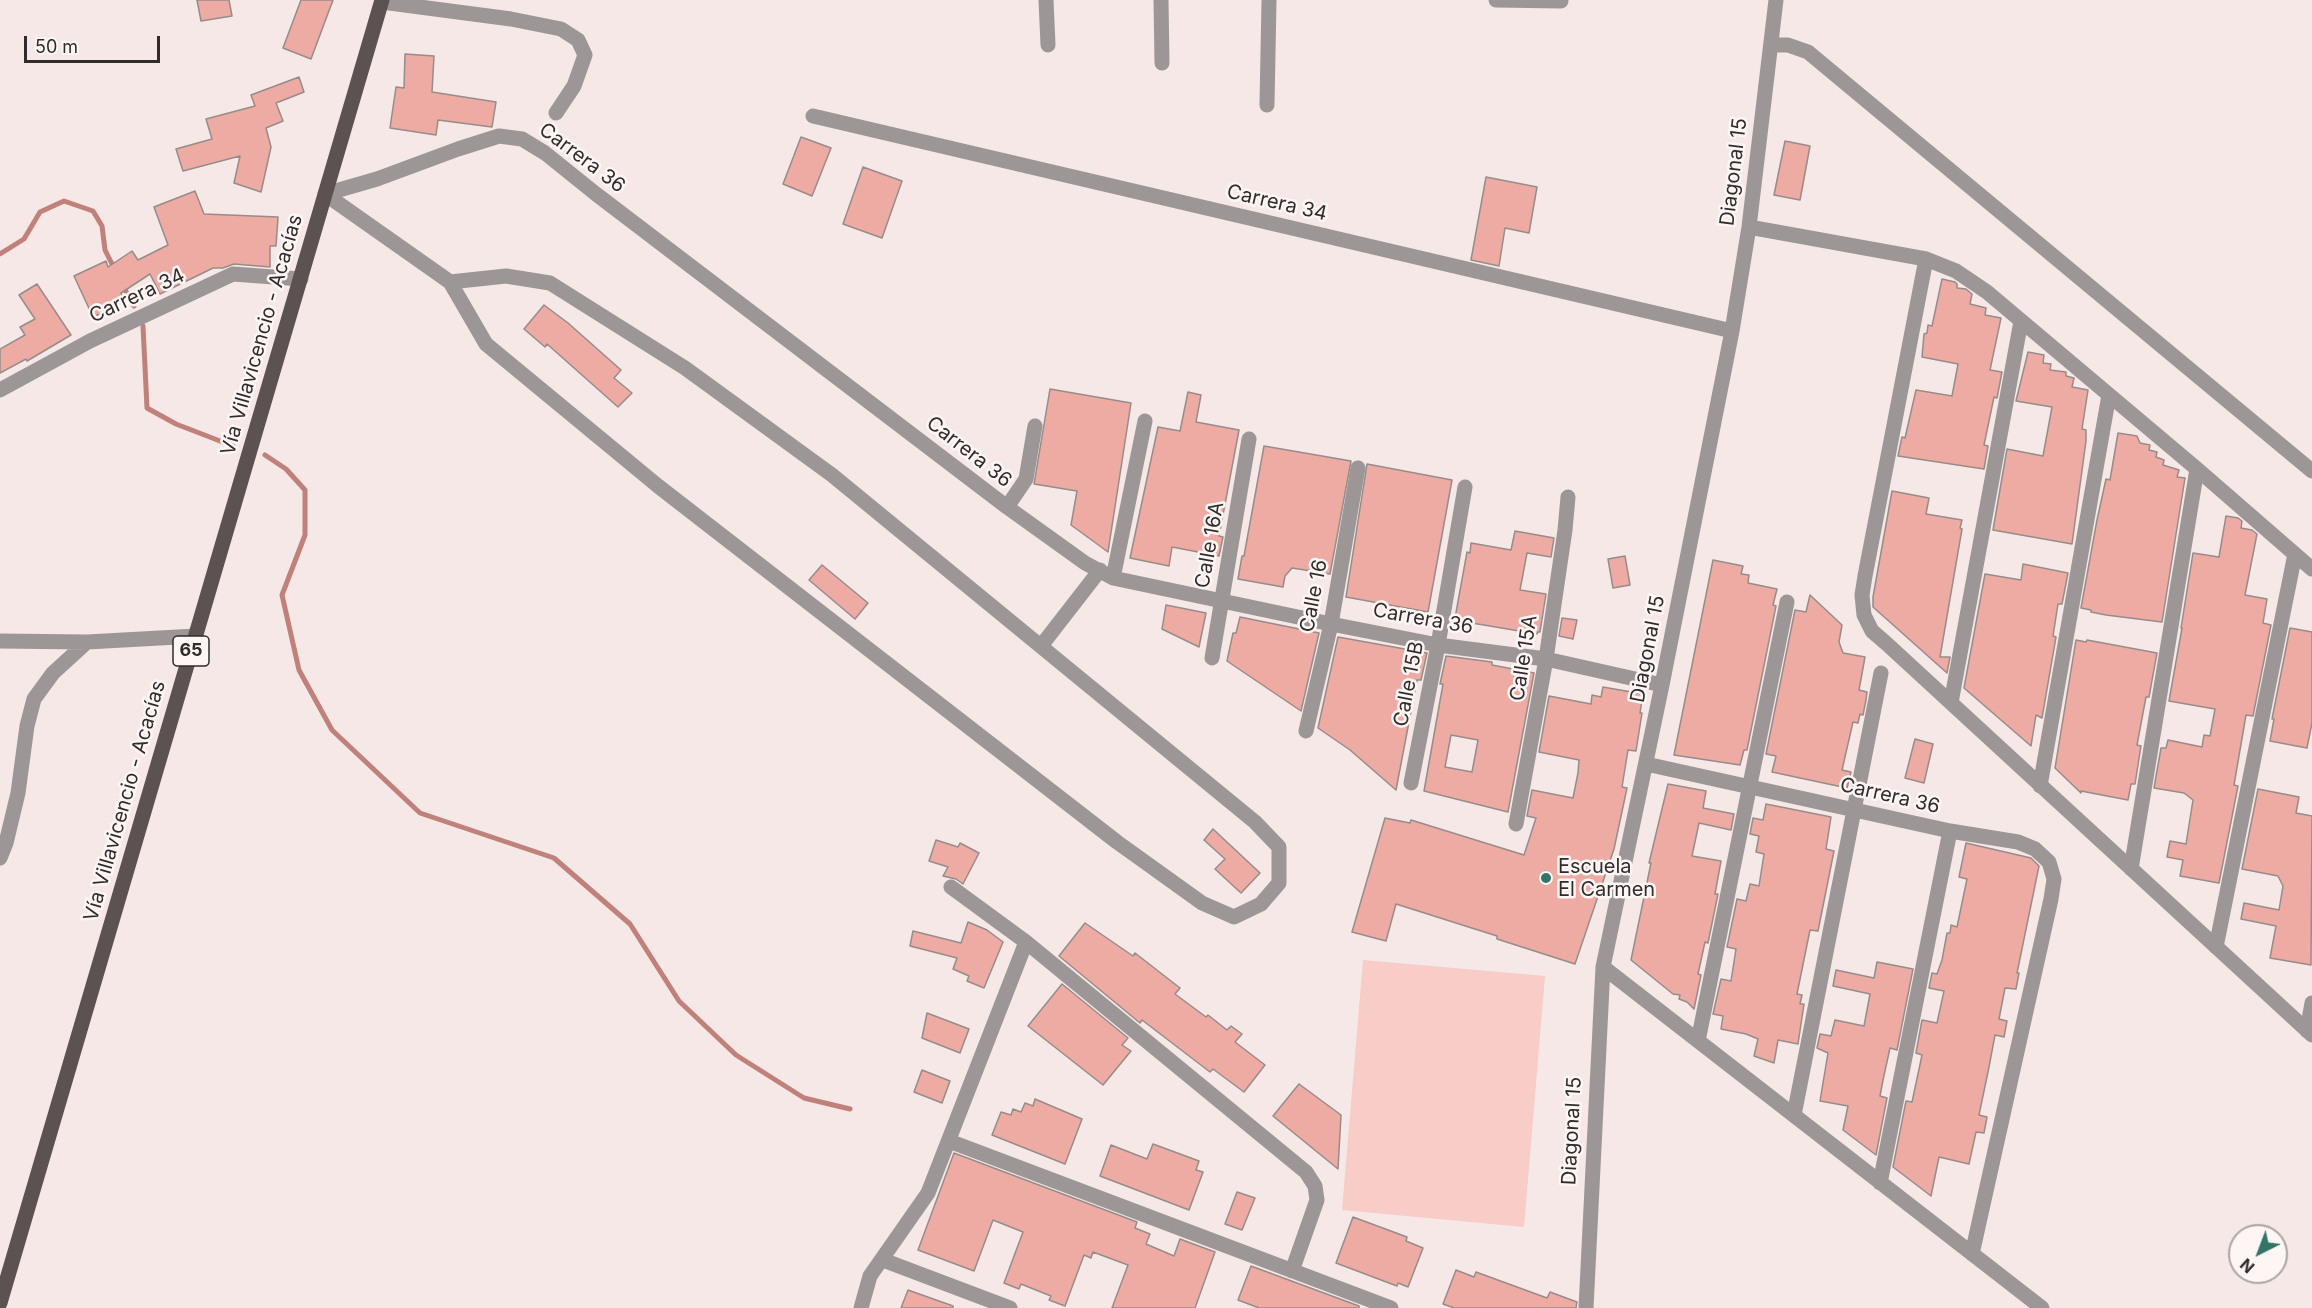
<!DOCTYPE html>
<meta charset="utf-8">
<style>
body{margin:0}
#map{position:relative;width:2312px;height:1308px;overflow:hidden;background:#f5e8e6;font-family:Inter,sans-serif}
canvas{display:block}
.north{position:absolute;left:2228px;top:1224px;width:60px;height:60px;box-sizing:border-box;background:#fef6f5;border:2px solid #aca5a5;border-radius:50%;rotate:222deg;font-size:16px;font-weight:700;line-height:24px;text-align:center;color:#312c2c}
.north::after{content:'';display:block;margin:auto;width:21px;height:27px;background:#327566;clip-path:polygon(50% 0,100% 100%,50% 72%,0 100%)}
.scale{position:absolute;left:24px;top:36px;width:136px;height:27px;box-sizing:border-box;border:3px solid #312c2c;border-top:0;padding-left:8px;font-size:18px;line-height:21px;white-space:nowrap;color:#312c2c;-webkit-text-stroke:4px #fef6f5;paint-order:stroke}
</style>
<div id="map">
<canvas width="2312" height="1308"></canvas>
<div class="north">N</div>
<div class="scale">50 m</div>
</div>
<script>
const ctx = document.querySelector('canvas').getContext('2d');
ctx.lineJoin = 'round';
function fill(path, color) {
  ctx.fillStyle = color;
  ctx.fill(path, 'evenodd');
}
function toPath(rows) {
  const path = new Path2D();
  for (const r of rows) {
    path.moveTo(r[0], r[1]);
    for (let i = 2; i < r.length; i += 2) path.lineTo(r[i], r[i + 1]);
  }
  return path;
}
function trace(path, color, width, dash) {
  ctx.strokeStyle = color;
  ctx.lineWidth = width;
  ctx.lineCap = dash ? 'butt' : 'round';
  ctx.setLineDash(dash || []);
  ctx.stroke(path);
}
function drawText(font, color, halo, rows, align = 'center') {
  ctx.font = font + ' Inter,sans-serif';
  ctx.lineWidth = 5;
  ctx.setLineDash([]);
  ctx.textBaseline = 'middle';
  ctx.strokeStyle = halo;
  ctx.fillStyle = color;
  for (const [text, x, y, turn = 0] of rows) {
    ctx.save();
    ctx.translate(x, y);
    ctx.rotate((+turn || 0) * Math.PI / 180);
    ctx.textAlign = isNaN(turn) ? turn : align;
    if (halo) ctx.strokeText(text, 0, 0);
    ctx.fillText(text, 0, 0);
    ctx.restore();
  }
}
fill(toPath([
 [1363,960,1545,976,1524,1227,1342,1210]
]), '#f8ccc7');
trace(toPath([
 [0,254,24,239,40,212,64,201,93,211,102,226,105,250,115,270],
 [123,286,134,306],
 [143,326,147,408,176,424,233,446],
 [265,455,286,469,305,490,305,535,282,595,299,670,332,730,420,813,554,858,630,924,679,1001,736,1055,804,1098,850,1109]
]), '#c0817a', 5);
const building = toPath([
 [197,0,229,0,232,16,201,21,197,0],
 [301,0,333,0,311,59,283,48,301,0],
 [405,54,434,56,432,92,496,102,492,127,438,120,436,135,390,128,396,87,404,88,405,54],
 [299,77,304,92,276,103,283,121,266,128,271,147,261,192,234,183,240,156,183,171,176,149,212,139,206,119,255,106,251,95,299,77],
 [801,137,831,148,812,196,783,184,801,137],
 [1785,141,1810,146,1800,200,1774,195,1785,141],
 [863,167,902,181,882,238,843,224,863,167],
 [1486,177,1537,187,1529,233,1505,228,1499,266,1471,260,1486,177],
 [195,191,204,214,278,217,276,246,270,246,270,267,234,264,223,268,213,268,160,294,150,274,121,293,123,298,111,304,113,308,93,317,74,276,106,261,108,267,132,251,138,260,168,245,154,207,195,191],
 [1942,279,1955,282,1957,284,1957,288,1966,289,1972,294,1970,304,1986,308,1985,315,2001,318,1990,370,2002,372,1997,398,1994,397,1984,445,1988,446,1984,469,1898,456,1902,437,1905,438,1916,390,1952,396,1958,364,1922,357,1924,334,1927,333,1928,325,1932,326,1942,279],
 [37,284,71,335,27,361,26,359,0,373,0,349,25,335,20,327,35,319,19,295,37,284],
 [544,305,568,323,621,370,614,378,632,393,618,407,547,344,545,347,524,329,544,305],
 [2028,352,2044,355,2043,363,2051,364,2050,370,2066,372,2066,376,2074,378,2072,387,2088,390,2082,429,2086,430,2086,441,2072,544,1993,530,2007,449,2043,456,2052,407,2016,401,2028,352],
 [1050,389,1131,403,1108,552,1071,525,1077,491,1034,484,1050,389],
 [1188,392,1201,395,1196,422,1239,430,1219,536,1223,537,1219,556,1172,547,1169,566,1130,558,1158,427,1180,431,1188,392],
 [2118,433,2137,436,2140,443,2150,445,2149,450,2157,452,2156,457,2164,460,2163,465,2179,470,2177,477,2185,478,2162,622,2106,615,2091,612,2091,610,2081,608,2097,520,2106,479,2110,480,2118,433],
 [1264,446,1351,461,1330,574,1292,568,1285,576,1283,587,1238,579,1242,556,1244,556,1264,446],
 [1367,464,1452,480,1428,612,1346,597,1367,464],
 [1892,491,1929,498,1926,514,1962,520,1960,528,1962,529,1940,657,1950,657,1947,673,1873,607,1873,597,1892,491],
 [2226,516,2238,518,2242,521,2241,528,2252,530,2257,534,2245,595,2267,599,2263,623,2271,625,2253,716,2246,715,2234,785,2238,786,2219,883,2180,876,2183,860,2167,857,2170,841,2186,844,2193,800,2184,793,2154,788,2161,748,2166,748,2168,740,2202,747,2204,735,2210,736,2215,709,2169,701,2182,628,2181,628,2193,553,2219,557,2226,516],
 [1515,531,1554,538,1551,557,1527,553,1520,590,1546,594,1540,632,1538,632,1537,634,1466,622,1466,620,1455,618,1467,552,1470,553,1471,543,1511,550,1515,531],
 [1625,556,1630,585,1613,588,1608,559,1625,556],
 [1713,560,1743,566,1741,574,1749,575,1748,583,1777,589,1773,605,1776,606,1747,750,1744,750,1740,765,1674,755,1713,560],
 [2023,564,2068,573,2062,604,2058,604,2053,636,2056,637,2042,718,2036,715,2031,746,1964,688,1985,574,2021,580,2023,564],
 [822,565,868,603,855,619,809,580,822,565],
 [1810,595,1842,625,1839,642,1843,653,1865,657,1859,690,1867,692,1866,700,1863,715,1860,714,1858,723,1853,722,1842,770,1851,772,1847,788,1772,772,1776,756,1766,754,1795,610,1806,612,1810,595],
 [1166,605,1206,613,1199,647,1162,629,1166,605],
 [1240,617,1319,633,1301,711,1227,661,1233,633,1236,633,1240,617],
 [1562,618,1577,620,1573,639,1559,636,1562,618],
 [2290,628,2312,632,2312,723,2307,748,2270,741,2274,719,2272,719,2290,628],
 [1338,637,1427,653,1421,680,1417,680,1396,790,1350,750,1318,728,1338,637],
 [2076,640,2086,642,2087,640,2157,653,2149,697,2146,697,2137,745,2141,746,2135,784,2131,784,2128,800,2081,791,2081,793,2055,768,2076,640],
 [1446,656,1492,662,1492,665,1534,673,1508,812,1424,791,1443,684,1440,684,1446,656],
 [1451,735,1478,740,1472,772,1445,767,1451,735],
 [1603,687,1643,694,1640,713,1642,713,1636,751,1628,750,1622,787,1627,788,1614,849,1575,964,1497,939,1497,936,1396,904,1386,941,1352,932,1385,818,1410,823,1411,820,1524,855,1536,818,1527,816,1532,790,1573,798,1578,773,1579,760,1539,752,1549,696,1591,704,1592,695,1601,697,1603,687],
 [1915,739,1933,744,1924,783,1905,778,1915,739],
 [1668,784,1706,791,1703,808,1734,814,1731,830,1699,823,1692,856,1721,861,1715,894,1718,894,1708,943,1705,942,1698,974,1701,975,1694,1009,1687,1002,1679,999,1680,995,1673,994,1631,960,1651,863,1649,863,1668,784],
 [2258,789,2299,797,2296,813,2312,816,2311,965,2270,958,2276,926,2241,919,2244,903,2279,910,2283,886,2278,876,2242,869,2258,789],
 [1766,804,1831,817,1826,849,1834,851,1818,931,1810,930,1797,994,1802,995,1800,1004,1804,1004,1798,1044,1778,1040,1774,1063,1754,1056,1758,1039,1746,1034,1721,1029,1723,1016,1713,1014,1721,979,1731,981,1736,949,1727,947,1737,899,1746,901,1750,884,1759,886,1764,854,1756,852,1759,836,1750,834,1753,818,1763,820,1766,804],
 [1213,829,1260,873,1241,893,1215,869,1225,859,1204,840,1213,829],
 [936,840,958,847,960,843,979,853,963,884,956,879,943,876,948,867,929,861,936,840],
 [1966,843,2031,858,2039,866,2017,973,2019,973,2016,989,2005,988,1999,1019,2007,1021,2004,1037,1995,1035,1989,1067,1979,1115,1987,1117,1984,1133,1976,1132,1969,1164,1939,1157,1931,1196,1893,1167,1906,1101,1912,1102,1918,1074,1922,1055,1916,1053,1922,1020,1937,1023,1944,991,1929,988,1932,973,1937,974,1942,960,1947,933,1950,933,1951,925,1957,927,1967,879,1959,877,1966,843],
 [968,922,987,930,1003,942,984,988,967,981,969,976,953,969,957,958,910,946,913,931,961,943,968,922],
 [1085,923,1133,956,1135,953,1180,988,1175,994,1206,1017,1208,1015,1227,1030,1231,1026,1242,1034,1235,1042,1265,1065,1244,1092,1213,1069,1210,1072,1142,1020,1140,1023,1059,956,1085,923],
 [1877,962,1913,969,1897,1050,1890,1048,1883,1080,1880,1096,1887,1098,1876,1155,1843,1130,1848,1106,1820,1101,1828,1053,1817,1048,1820,1034,1831,1036,1835,1020,1864,1026,1870,994,1833,986,1836,970,1874,978,1877,962],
 [1062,984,1128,1038,1122,1045,1131,1051,1103,1085,1028,1026,1062,984],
 [927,1013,969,1029,960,1053,922,1038,927,1013],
 [922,1070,950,1081,942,1103,914,1092,922,1070],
 [1299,1084,1341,1115,1338,1169,1273,1116,1299,1084],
 [1035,1099,1082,1119,1065,1164,992,1135,1001,1112,1011,1115,1013,1109,1021,1112,1025,1103,1033,1106,1035,1099],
 [1153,1144,1199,1161,1196,1170,1203,1172,1189,1210,1100,1176,1111,1145,1147,1159,1153,1144],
 [954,1153,1137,1222,1135,1228,1150,1234,1146,1244,1174,1256,1180,1239,1215,1252,1195,1308,1112,1308,1128,1265,1093,1252,1091,1258,1084,1255,1065,1306,1049,1300,1051,1296,1021,1284,1019,1289,1004,1283,1023,1232,993,1220,974,1271,918,1250,954,1153],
 [1237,1192,1255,1198,1242,1230,1225,1224,1237,1192],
 [1353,1217,1407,1237,1406,1241,1423,1248,1408,1287,1398,1283,1397,1286,1336,1263,1353,1217],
 [1251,1266,1359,1306,1359,1308,1259,1308,1238,1300,1251,1266],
 [1456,1270,1474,1277,1476,1272,1547,1298,1550,1292,1577,1302,1576,1308,1454,1308,1443,1304,1456,1270],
 [908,1290,953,1306,953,1308,901,1308,908,1290]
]);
fill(building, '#edaba3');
trace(building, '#978c8a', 1.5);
trace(toPath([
 [1046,0,1048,45],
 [1161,0,1162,63],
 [1496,0,1561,1],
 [382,2,511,19,561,29,578,40,585,55,574,86,556,113],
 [1771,45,1788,45,1808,52,2312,471],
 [1267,105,1269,0],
 [813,116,1732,331],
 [325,194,450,282,486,344,658,486,1117,842,1202,903,1234,917,1261,904,1279,883,1279,847,1255,822,832,475,685,368,550,283,506,276,450,282],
 [325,194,377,179,458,149,499,136,522,139,545,153,596,194,1007,507,1085,563,1113,578,1331,624,1438,645,1546,659,1662,685],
 [1749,227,1926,259,1956,271,1987,292,2197,469,2312,569],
 [1926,259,1865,576,1862,595,1864,615,1872,631,1887,644,2312,1035],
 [0,390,90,341,233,274,301,279],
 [1007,507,1026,479,1035,426],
 [1113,578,1145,421],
 [0,641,87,642,196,636],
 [1041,646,1100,570],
 [1212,658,1249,439],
 [1951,703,2021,321],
 [1306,731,1331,624,1358,468],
 [1646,764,1950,831,2018,842,2035,849,2049,862,2054,879,2051,899,1972,1254],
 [1411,783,1438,645,1465,487],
 [2040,786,2109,395],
 [1516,824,1546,659,1565,530,1568,497],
 [0,858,6,843,18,793,27,726,34,699,53,673,87,642],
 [2131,869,2197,469],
 [951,887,1026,942,1306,1172,1315,1186,1317,1200,1292,1271],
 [2216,947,2295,554],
 [1603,967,2042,1308],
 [2307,1031,2312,1003],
 [1698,1041,1787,602],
 [1794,1115,1881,673],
 [949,1141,1391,1308],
 [1880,1183,1950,831],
 [883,1260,1010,1308],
 [861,1308,870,1276,928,1193,1026,942],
 [1586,1308,1603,967,1662,685,1732,331,1749,227,1776,0]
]), '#9c9796', 15);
trace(toPath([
 [0,1303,382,0]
]), '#5b5251', 15);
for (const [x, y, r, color] of [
 [1546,878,6,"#327566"]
]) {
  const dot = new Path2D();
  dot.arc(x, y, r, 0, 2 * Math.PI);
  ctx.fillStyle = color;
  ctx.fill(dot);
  trace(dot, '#fef6f5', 2);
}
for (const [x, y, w] of [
 [191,651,36]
]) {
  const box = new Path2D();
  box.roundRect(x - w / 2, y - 15, w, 30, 4.5);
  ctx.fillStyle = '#fef6f5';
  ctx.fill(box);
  trace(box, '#312c2c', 1.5);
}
drawText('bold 18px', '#312c2c', null, [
 ["65",191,651]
]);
drawText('20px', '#312c2c', '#fef6f5', [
 ["Carrera 36",582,158,37],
 ["Diagonal 15",1734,172,-83],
 ["Carrera 34",1277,203,13],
 ["Carrera 34",137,296,-25],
 ["Vía Villavicencio - Acacías",262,335,-74],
 ["Carrera 36",969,452,38],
 ["Calle 16A",1210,545,-80],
 ["Calle 16",1314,596,-79],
 ["Carrera 36",1423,619,10],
 ["Diagonal 15",1648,649,-79],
 ["Calle 15A",1524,658,-81],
 ["Calle 15B",1409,684,-79],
 ["Carrera 36",1890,796,13],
 ["Vía Villavicencio - Acacías",125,801,-74],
 ["Diagonal 15",1572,1131,-87]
]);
drawText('20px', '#312c2c', '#fef6f5', [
 ["Escuela",1558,867],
 ["El Carmen",1558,890]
], 'left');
</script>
